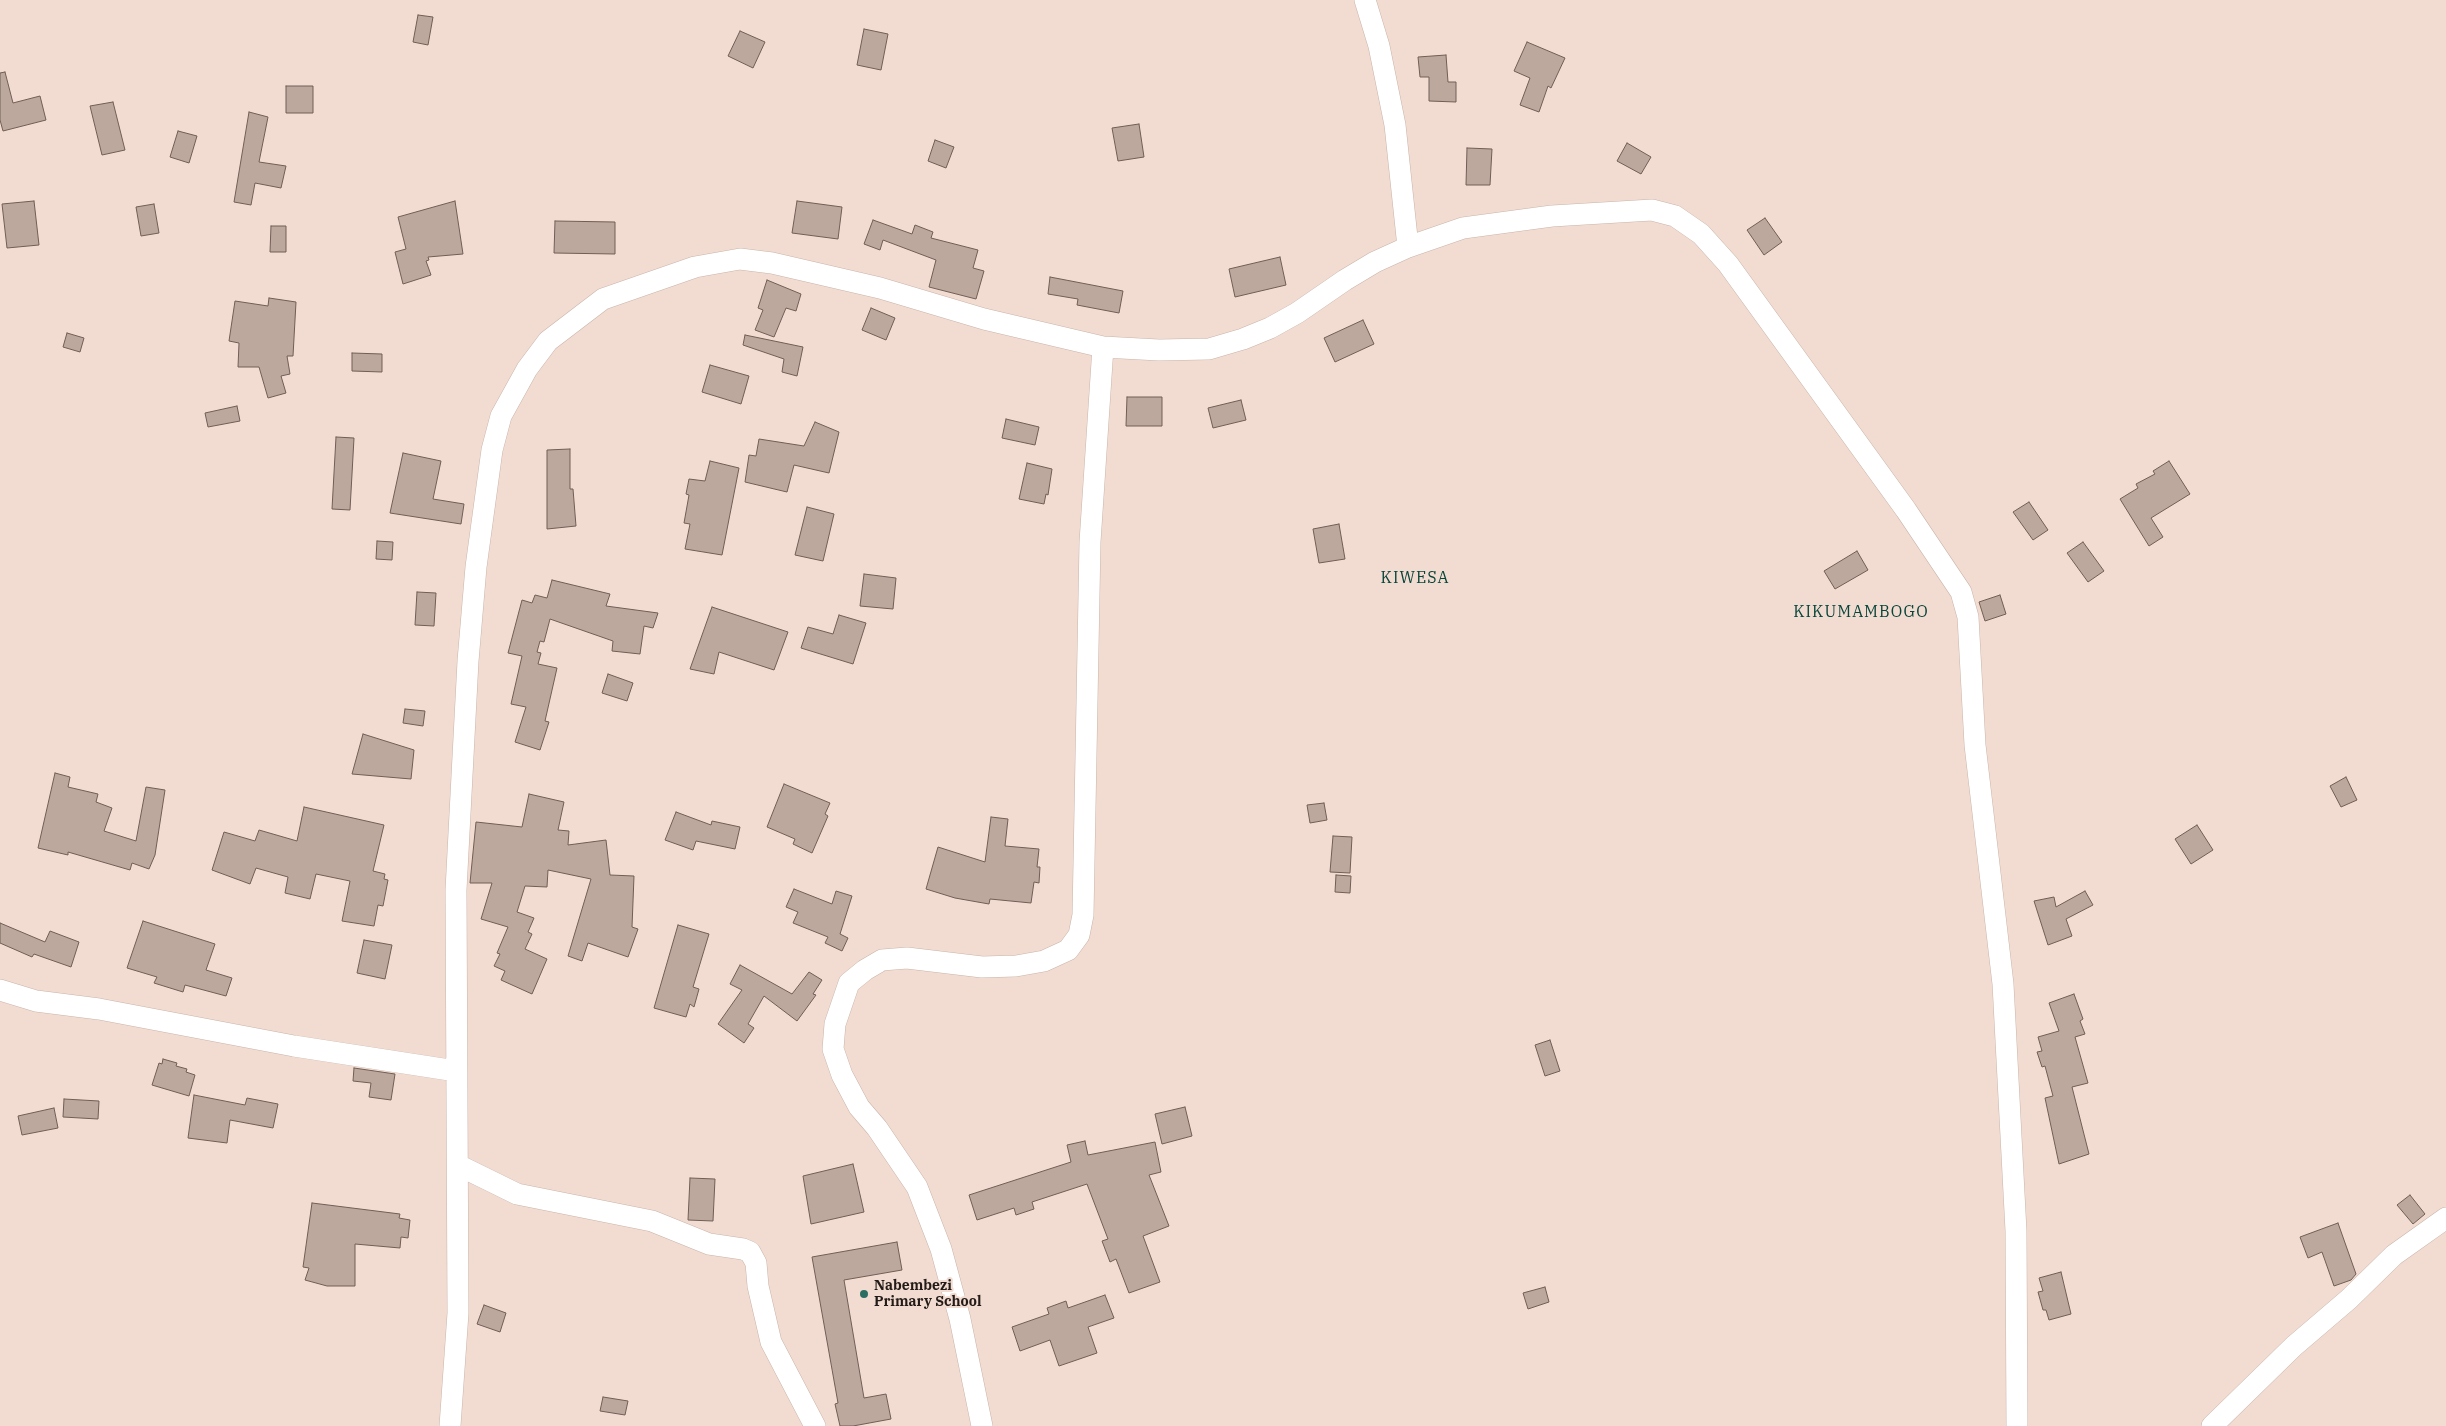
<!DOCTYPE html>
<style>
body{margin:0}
canvas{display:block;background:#f2dcd1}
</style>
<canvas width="2446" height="1426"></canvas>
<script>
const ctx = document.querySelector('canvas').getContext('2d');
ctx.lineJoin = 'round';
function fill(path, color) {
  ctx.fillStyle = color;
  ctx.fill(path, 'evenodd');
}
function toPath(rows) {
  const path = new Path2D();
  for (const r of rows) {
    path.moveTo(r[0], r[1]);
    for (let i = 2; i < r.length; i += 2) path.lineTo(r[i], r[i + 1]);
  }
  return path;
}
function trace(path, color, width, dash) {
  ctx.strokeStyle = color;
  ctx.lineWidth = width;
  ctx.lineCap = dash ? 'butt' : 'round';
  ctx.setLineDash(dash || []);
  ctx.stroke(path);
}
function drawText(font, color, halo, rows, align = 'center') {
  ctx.font = font + ' "IBM Plex Serif",serif';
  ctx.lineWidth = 4;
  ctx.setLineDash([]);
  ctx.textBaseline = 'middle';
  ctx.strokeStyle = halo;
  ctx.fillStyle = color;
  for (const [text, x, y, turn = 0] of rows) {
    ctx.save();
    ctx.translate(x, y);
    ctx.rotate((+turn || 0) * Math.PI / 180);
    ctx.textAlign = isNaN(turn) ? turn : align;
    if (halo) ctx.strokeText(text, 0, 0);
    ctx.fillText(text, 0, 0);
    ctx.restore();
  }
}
const building = toPath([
 [418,15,433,17,428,45,413,42,418,15],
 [864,29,888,34,881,70,857,65,864,29],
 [740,31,765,42,753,68,728,56,740,31],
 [1527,42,1565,58,1551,88,1548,86,1539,112,1520,105,1530,78,1514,71,1527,42],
 [1446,55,1448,82,1456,82,1456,102,1429,101,1429,77,1420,77,1418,57,1446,55],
 [5,72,13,103,40,96,46,120,3,131,0,120,0,73,5,72],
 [286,86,313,86,313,113,286,113,286,86],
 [113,102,125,150,102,155,90,106,113,102],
 [249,112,268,117,259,162,286,166,281,188,255,183,251,205,234,202,249,112],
 [1139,124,1144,157,1118,161,1112,128,1139,124],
 [178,131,197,136,189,163,170,157,178,131],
 [935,140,954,147,946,168,928,161,935,140],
 [1627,143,1651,157,1641,174,1617,161,1627,143],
 [1467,148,1492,149,1490,185,1466,185,1467,148],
 [34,201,39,245,7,248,2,204,34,201],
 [455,201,463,254,428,257,429,260,426,261,431,275,403,284,395,252,406,249,398,217,455,201],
 [797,201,842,207,838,239,792,233,797,201],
 [154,204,159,233,141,236,136,207,154,204],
 [1765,218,1782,242,1764,255,1747,230,1765,218],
 [873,220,912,234,915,225,933,232,931,238,978,250,973,268,984,271,976,299,929,287,936,260,883,240,880,250,864,244,873,220],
 [555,221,615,222,615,254,554,253,555,221],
 [271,226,286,226,286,252,270,252,271,226],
 [1280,257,1286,285,1235,297,1229,269,1280,257],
 [1050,277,1123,291,1119,313,1077,305,1078,299,1048,294,1050,277],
 [767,280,801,294,796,311,786,308,774,337,755,330,763,310,758,308,767,280],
 [269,298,296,302,293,356,287,356,290,374,281,376,286,393,268,398,259,367,238,367,239,343,229,341,235,301,268,306,269,298],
 [871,308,895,318,886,340,862,330,871,308],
 [1363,320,1374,344,1335,362,1324,338,1363,320],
 [67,333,84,338,80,352,63,347,67,333],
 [745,335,803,347,797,376,782,372,784,359,743,345,745,335],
 [352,353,382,354,382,372,352,371,352,353],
 [710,365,749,376,741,404,702,392,710,365],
 [1127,397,1162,397,1162,426,1126,426,1127,397],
 [1241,400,1246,420,1213,428,1208,408,1241,400],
 [237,406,240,421,208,427,205,413,237,406],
 [1006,419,1039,427,1035,445,1002,438,1006,419],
 [815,422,839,432,829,473,794,465,787,492,745,482,749,455,756,456,759,439,804,446,815,422],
 [336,437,354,438,350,510,332,509,336,437],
 [570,449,570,489,573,489,576,526,547,529,547,450,570,449],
 [403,453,441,461,433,499,464,504,461,524,390,513,403,453],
 [710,461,739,468,722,555,685,549,690,524,684,523,689,495,686,494,689,479,705,481,710,461],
 [2169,461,2190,494,2151,518,2163,537,2149,546,2120,499,2138,488,2136,484,2155,474,2153,471,2169,461],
 [1027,463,1052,469,1048,495,1046,494,1044,504,1019,499,1027,463],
 [2029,502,2048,530,2033,540,2013,512,2029,502],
 [807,507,834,514,823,561,795,555,807,507],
 [1339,524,1345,559,1319,563,1313,529,1339,524],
 [377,541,393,542,392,560,376,559,377,541],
 [2083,542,2104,571,2088,582,2067,553,2083,542],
 [1857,551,1868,570,1835,589,1824,571,1857,551],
 [864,574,896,578,893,609,860,606,864,574],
 [552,580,610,594,606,606,658,613,653,628,644,626,640,654,612,651,613,641,550,619,544,642,540,641,537,652,541,653,538,664,557,668,545,721,549,722,540,750,515,742,526,707,511,704,522,656,508,653,522,600,532,603,535,595,547,598,552,580],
 [417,592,436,593,434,626,415,625,417,592],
 [2000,595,2006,614,1985,621,1979,602,2000,595],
 [712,607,788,632,774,670,719,652,714,674,690,669,712,607],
 [839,615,866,623,853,664,801,648,808,627,833,634,839,615],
 [608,674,633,683,627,701,602,693,608,674],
 [405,709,425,711,423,726,403,723,405,709],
 [363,734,414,750,411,779,352,774,363,734],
 [55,773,70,777,68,787,98,794,96,802,112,808,104,831,136,841,146,787,165,790,155,855,149,869,132,863,130,870,68,852,68,855,38,848,55,773],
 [2346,777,2357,800,2341,807,2330,786,2346,777],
 [784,784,830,803,825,814,828,816,812,853,793,844,795,839,767,827,784,784],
 [529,794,564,802,558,830,569,831,568,845,606,840,610,875,634,876,632,927,638,929,628,957,588,943,582,961,568,956,591,879,548,870,547,887,525,886,517,912,534,918,528,932,532,934,525,949,547,959,532,994,501,980,505,971,494,966,500,954,497,953,508,927,481,919,492,883,470,883,476,822,522,827,529,794],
 [1324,803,1327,820,1310,823,1307,805,1324,803],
 [304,807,384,825,373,871,385,874,384,879,388,880,383,906,378,905,374,926,342,921,350,881,316,874,310,899,285,893,288,877,256,868,250,884,212,870,224,832,255,841,259,830,297,841,304,807],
 [676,812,711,825,712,821,740,827,735,849,696,841,693,850,665,840,676,812],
 [991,817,1008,819,1005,846,1039,849,1037,867,1040,867,1039,883,1034,882,1031,903,990,899,989,904,955,898,926,889,938,847,985,862,991,817],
 [2197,825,2213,850,2191,864,2175,839,2197,825],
 [1333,836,1352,837,1350,873,1330,872,1333,836],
 [1336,875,1351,876,1350,893,1335,892,1336,875],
 [794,889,832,904,836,891,852,896,840,934,848,938,842,951,825,943,828,937,793,923,798,912,786,907,794,889],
 [2085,891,2093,905,2066,919,2072,936,2048,945,2034,901,2054,897,2056,907,2085,891],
 [143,921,215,944,206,970,232,978,226,996,185,985,183,992,154,983,157,977,127,968,143,921],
 [0,923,45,942,50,931,79,942,71,967,34,954,32,957,0,943,0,923],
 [678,925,709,934,693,987,699,989,694,1007,690,1004,686,1017,654,1008,678,925],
 [364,940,392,945,385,979,357,973,364,940],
 [740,965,792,994,809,972,822,980,813,994,816,995,797,1021,764,996,748,1024,754,1028,744,1043,718,1024,742,990,730,984,740,965],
 [2074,994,2083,1019,2080,1021,2085,1034,2075,1037,2088,1083,2072,1087,2089,1154,2059,1164,2045,1098,2053,1096,2045,1066,2042,1067,2037,1052,2042,1051,2038,1037,2059,1031,2049,1003,2074,994],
 [1550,1040,1560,1071,1545,1076,1535,1045,1550,1040],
 [163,1059,177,1063,176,1066,187,1069,186,1072,195,1075,189,1096,152,1085,159,1063,162,1064,163,1059],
 [354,1068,395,1074,391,1100,369,1097,371,1083,353,1081,354,1068],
 [194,1095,245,1105,247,1098,278,1104,273,1128,230,1120,227,1143,188,1138,194,1095],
 [64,1099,99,1101,98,1119,63,1117,64,1099],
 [1185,1107,1192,1136,1162,1144,1155,1114,1185,1107],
 [54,1108,58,1128,22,1135,18,1116,54,1108],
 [1085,1141,1088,1155,1155,1142,1161,1172,1149,1175,1169,1226,1143,1236,1160,1282,1129,1293,1116,1259,1110,1262,1102,1241,1108,1239,1087,1184,1032,1202,1034,1209,1016,1215,1014,1208,977,1220,969,1195,1071,1162,1067,1145,1085,1141],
 [853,1164,864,1212,811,1224,803,1176,853,1164],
 [690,1178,715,1179,713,1221,688,1220,690,1178],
 [2410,1195,2425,1214,2413,1224,2397,1205,2410,1195],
 [312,1203,400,1214,399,1218,410,1220,408,1238,401,1237,400,1248,355,1244,355,1286,327,1286,305,1280,309,1268,303,1267,312,1203],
 [2338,1223,2356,1274,2351,1280,2334,1286,2322,1252,2308,1258,2300,1237,2338,1223],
 [897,1242,902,1270,844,1280,864,1398,886,1394,891,1419,853,1426,840,1426,835,1404,838,1403,812,1257,897,1242],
 [2061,1272,2071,1314,2049,1320,2046,1310,2043,1310,2038,1292,2043,1291,2039,1278,2061,1272],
 [1545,1287,1549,1302,1528,1309,1523,1293,1545,1287],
 [1105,1295,1114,1318,1088,1327,1097,1353,1059,1366,1050,1340,1020,1351,1012,1327,1049,1314,1047,1308,1066,1301,1068,1308,1105,1295],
 [484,1305,506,1313,500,1332,477,1324,484,1305],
 [603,1397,628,1401,625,1415,600,1411,603,1397]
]);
fill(building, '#bda89e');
trace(building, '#715e55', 1);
const street = toPath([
 [1365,0,1379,46,1395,125,1408,247],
 [0,990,36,1001,99,1009,294,1046,456,1071],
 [458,1165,517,1194,652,1221,709,1244,743,1249,750,1252,756,1263,758,1286,771,1342,815,1426],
 [450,1426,458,1313,456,890,468,661,476,567,492,450,501,416,527,369,548,341,603,299,695,267,740,259,772,263,880,288,984,319,1103,347,1159,350,1209,349,1243,339,1270,328,1297,313,1345,280,1375,262,1408,247,1463,228,1552,216,1652,210,1675,216,1701,234,1728,264,1906,510,1961,592,1968,617,1975,745,2003,984,2016,1231,2017,1426],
 [982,1426,960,1319,941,1249,917,1187,877,1128,859,1107,842,1075,833,1049,835,1024,849,983,865,970,882,960,907,958,982,967,1016,966,1044,961,1068,950,1079,935,1083,915,1090,542,1103,347],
 [2212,1426,2294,1346,2349,1299,2394,1255,2446,1218]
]);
trace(street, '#c9b4a9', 22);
trace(street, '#fff', 21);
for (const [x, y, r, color] of [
 [864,1294,5,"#296e61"]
]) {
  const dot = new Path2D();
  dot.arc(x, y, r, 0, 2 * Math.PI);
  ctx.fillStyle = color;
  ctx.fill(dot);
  trace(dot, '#f2dcd1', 2);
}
drawText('bold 14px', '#231b17', '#f2dcd1', [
 ["Nabembezi",874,1286],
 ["Primary School",874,1302]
], 'left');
ctx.letterSpacing = '1px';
drawText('16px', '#07443a', '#f2dcd1', [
 ["KIWESA",1415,578],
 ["KIKUMAMBOGO",1861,612]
]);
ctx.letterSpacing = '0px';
</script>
